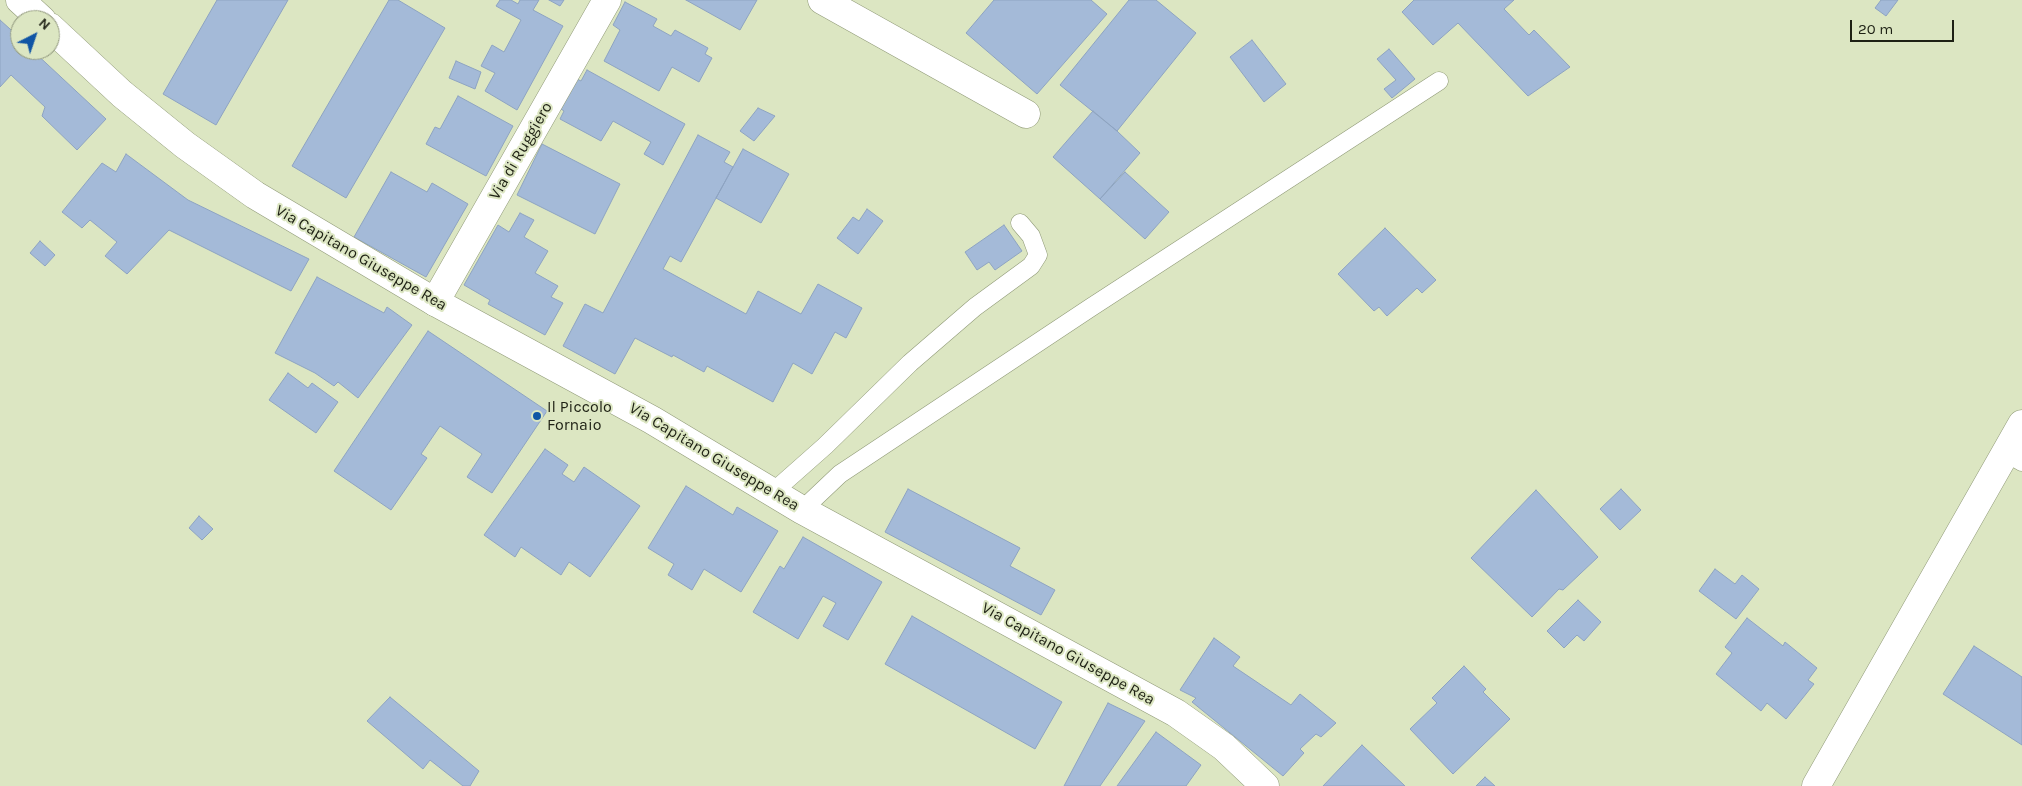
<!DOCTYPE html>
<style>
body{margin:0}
#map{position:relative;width:2022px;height:786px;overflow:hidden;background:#dce6c2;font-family:Karla,sans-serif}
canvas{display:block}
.north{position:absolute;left:10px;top:10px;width:50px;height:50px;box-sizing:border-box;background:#dce6c2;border:1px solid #90977c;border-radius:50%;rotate:41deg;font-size:14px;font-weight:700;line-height:20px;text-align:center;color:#1e2114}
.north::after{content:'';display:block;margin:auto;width:18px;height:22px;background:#1055a5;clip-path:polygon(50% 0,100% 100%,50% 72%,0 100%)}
.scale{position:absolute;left:1850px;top:20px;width:104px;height:22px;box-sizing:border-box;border:2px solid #1e2114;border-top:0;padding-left:6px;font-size:15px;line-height:18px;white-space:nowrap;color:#1e2114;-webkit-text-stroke:4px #dce6c2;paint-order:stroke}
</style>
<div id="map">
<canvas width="2022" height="786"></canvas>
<div class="north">N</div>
<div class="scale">20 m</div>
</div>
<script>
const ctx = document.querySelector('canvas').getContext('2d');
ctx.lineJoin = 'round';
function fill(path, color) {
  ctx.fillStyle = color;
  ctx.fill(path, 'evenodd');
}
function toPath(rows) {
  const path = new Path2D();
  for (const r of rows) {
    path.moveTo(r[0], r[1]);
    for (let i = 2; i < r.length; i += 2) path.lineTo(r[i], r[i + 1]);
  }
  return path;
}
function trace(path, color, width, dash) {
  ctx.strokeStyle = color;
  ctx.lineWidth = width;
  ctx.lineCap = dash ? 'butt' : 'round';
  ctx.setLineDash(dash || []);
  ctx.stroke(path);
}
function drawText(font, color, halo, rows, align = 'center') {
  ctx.font = font + ' Karla,sans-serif';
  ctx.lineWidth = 4;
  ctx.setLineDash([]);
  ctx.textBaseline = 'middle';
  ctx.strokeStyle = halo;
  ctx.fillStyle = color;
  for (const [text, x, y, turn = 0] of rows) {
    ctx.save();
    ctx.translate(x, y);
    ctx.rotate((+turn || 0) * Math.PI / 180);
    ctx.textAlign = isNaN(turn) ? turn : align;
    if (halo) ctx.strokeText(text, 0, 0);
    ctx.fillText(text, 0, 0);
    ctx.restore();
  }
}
const building = toPath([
 [217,0,288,0,216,125,163,94,217,0],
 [389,0,398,0,445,28,346,198,292,166,389,0],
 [500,0,511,0,518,4,520,0,539,0,533,10,563,26,517,110,485,91,495,73,481,66,492,45,504,52,521,20,496,6,500,0],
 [549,0,564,0,560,6,549,0],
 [686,0,757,0,740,30,686,0],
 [994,0,1091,0,1107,14,1037,94,966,33,994,0],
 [1129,0,1156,0,1196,33,1117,131,1060,85,1129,0],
 [1414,0,1514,0,1504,9,1529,35,1534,30,1570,67,1528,96,1458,23,1433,45,1402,12,1414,0],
 [1881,0,1898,0,1886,16,1875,8,1881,0],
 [625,2,657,19,653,26,671,36,675,30,708,48,705,54,712,58,699,82,672,67,659,91,604,61,620,30,613,25,625,2],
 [0,20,20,38,20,50,32,50,106,119,77,150,42,116,45,107,11,75,0,87,0,20],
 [1252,40,1286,84,1264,102,1230,57,1252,40],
 [1389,49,1415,79,1392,98,1384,89,1396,80,1377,59,1389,49],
 [456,61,481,72,475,89,449,78,456,61],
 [587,70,685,124,663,165,644,154,651,142,613,121,601,141,560,119,564,111,558,107,575,78,581,81,587,70],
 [458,96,513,126,486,176,426,144,435,127,440,129,458,96],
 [758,108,775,116,754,141,740,131,758,108],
 [1093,111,1117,131,1140,153,1100,199,1053,157,1093,111],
 [698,135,730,152,724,162,733,167,681,262,670,256,663,269,746,314,758,291,801,314,818,284,862,308,846,338,835,332,812,374,793,363,773,402,707,366,704,372,673,355,672,357,635,338,615,374,563,346,585,304,603,313,698,135],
 [542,144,620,184,595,234,517,195,542,144],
 [743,149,789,174,761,223,716,198,743,149],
 [126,154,188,200,309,259,291,291,169,230,127,274,105,256,117,242,90,220,82,228,62,212,102,163,116,172,126,154],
 [391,172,427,192,432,183,468,204,426,277,354,237,391,172],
 [1125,172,1169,212,1145,239,1100,199,1125,172],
 [867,209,883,221,858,254,837,238,853,217,859,221,867,209],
 [520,213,534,220,524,237,548,251,535,273,558,286,551,297,563,303,545,335,488,304,490,300,464,285,498,225,509,232,520,213],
 [1004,225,1022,251,995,270,989,262,977,270,965,252,1004,225],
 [1385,228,1436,280,1422,293,1417,288,1387,316,1379,307,1374,311,1338,274,1385,228],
 [40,241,55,255,45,266,30,253,40,241],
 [317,277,384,313,387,307,412,325,358,398,338,382,334,386,315,373,275,353,317,277],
 [428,331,547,411,492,493,467,477,482,454,440,426,421,454,427,458,391,510,334,471,428,331],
 [288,373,308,388,312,383,338,402,316,433,269,400,288,373],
 [545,449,568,465,562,474,574,482,584,467,640,506,590,577,569,562,561,575,521,547,515,557,484,535,545,449],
 [686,486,733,515,737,507,778,531,741,592,704,569,692,590,668,575,674,564,648,548,686,486],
 [908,489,1020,548,1010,566,1055,590,1041,615,885,532,908,489],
 [1621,489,1641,510,1620,530,1600,509,1621,489],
 [1536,490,1598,557,1563,590,1559,589,1532,617,1471,558,1536,490],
 [199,516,213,529,202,540,189,528,199,516],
 [803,537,882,582,848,640,823,626,836,603,823,596,798,639,753,612,780,566,784,569,803,537],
 [1715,569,1735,584,1742,575,1759,589,1736,619,1699,591,1715,569],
 [1578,600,1601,622,1584,641,1577,635,1564,648,1547,631,1578,600],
 [912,616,1062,702,1035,749,885,664,912,616],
 [1747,618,1783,646,1785,642,1817,668,1808,680,1814,684,1786,719,1767,703,1761,711,1716,674,1732,653,1725,647,1747,618],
 [1214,638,1240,657,1233,666,1291,705,1300,694,1336,723,1321,737,1316,734,1300,749,1304,753,1283,776,1192,702,1196,698,1180,690,1214,638],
 [1974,646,2022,677,2022,745,1943,694,1974,646],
 [1464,666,1486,689,1483,692,1510,719,1453,774,1410,729,1437,703,1432,698,1464,666],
 [390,697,479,771,470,786,463,786,430,760,423,769,367,721,390,697],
 [1108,703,1145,721,1100,786,1064,786,1108,703],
 [1156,732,1201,765,1186,786,1117,786,1156,732],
 [1362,745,1405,786,1323,786,1362,745],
 [1485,777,1495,786,1476,786,1485,777]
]);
fill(building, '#a4bad8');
trace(building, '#8da3c1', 1);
const service = toPath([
 [2005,452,2022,462],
 [773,492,825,446,910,363,975,307,1031,266,1038,255,1031,236,1020,223],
 [802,510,840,474,1090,308,1439,81]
]);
const minor = toPath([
 [822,0,1026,114],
 [435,302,607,0],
 [1816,786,2022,424]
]);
const tertiary = toPath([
 [20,0,42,20],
 [50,27,122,94,185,145,255,195,435,302,652,420,802,510,1176,713,1224,747,1265,786]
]);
trace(service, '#909a78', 19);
trace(minor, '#909a78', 29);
trace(tertiary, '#909a78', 29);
trace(service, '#fff', 18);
trace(minor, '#fff', 28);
trace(tertiary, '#fff', 28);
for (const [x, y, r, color] of [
 [537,416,5,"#1055a5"]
]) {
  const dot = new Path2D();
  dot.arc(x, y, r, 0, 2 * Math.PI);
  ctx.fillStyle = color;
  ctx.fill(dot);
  trace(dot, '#dce6c2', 2);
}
drawText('16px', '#1e2114', '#dce6c2', [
 ["Via di Ruggiero",521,151,-60],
 ["Via Capitano Giuseppe Rea",361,258,30],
 ["Via Capitano Giuseppe Rea",714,457,31],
 ["Via Capitano Giuseppe Rea",1068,654,29]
]);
drawText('16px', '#1e2114', '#dce6c2', [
 ["Il Piccolo",547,407],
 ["Fornaio",547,425]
], 'left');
</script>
